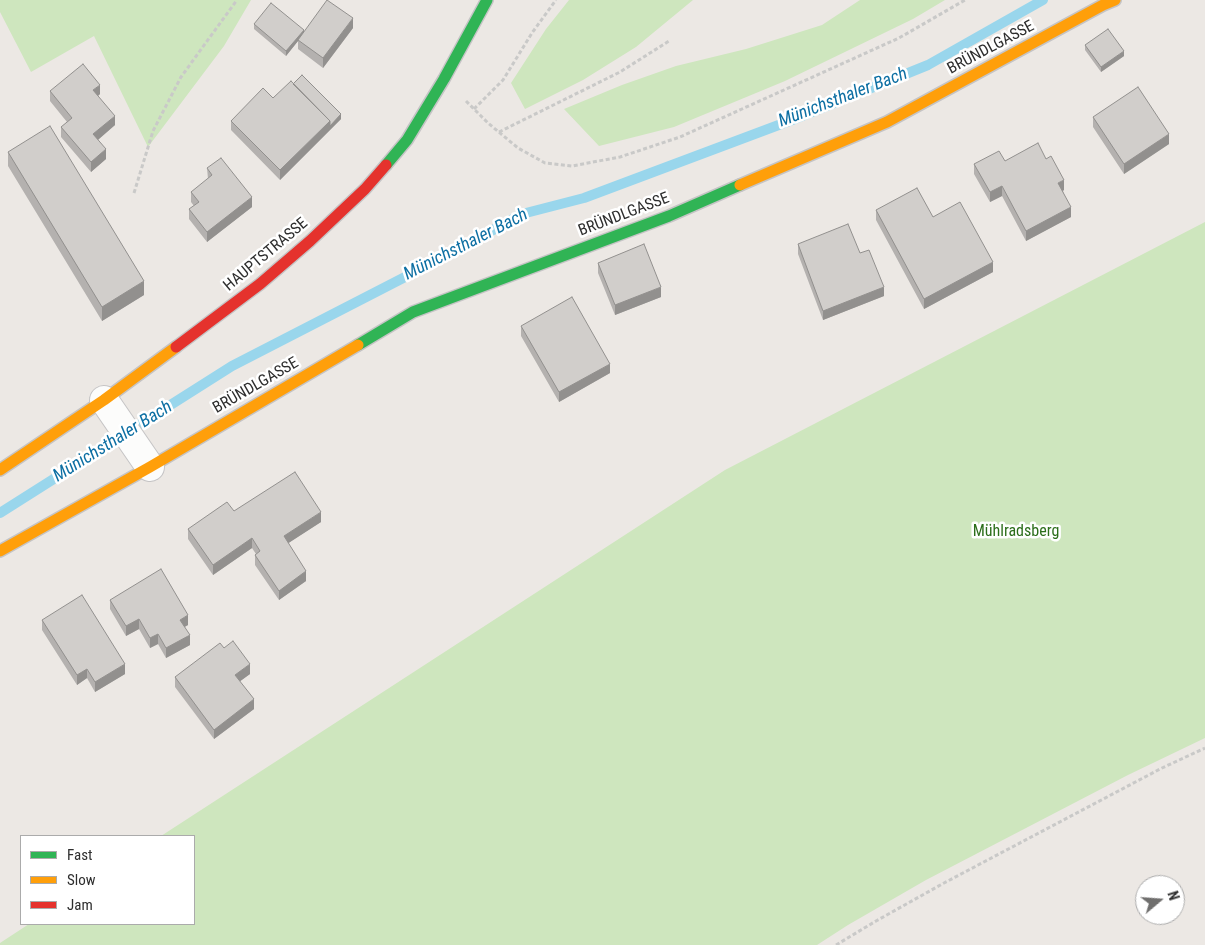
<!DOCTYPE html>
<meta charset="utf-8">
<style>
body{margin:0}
#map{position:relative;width:1205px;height:945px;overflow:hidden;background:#ece8e4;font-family:"Roboto Condensed",sans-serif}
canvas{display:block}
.legend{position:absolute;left:20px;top:835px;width:175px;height:90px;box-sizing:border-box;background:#fff;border:1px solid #ababab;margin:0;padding:6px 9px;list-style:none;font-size:15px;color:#2e2e2e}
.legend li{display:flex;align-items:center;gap:10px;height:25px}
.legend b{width:25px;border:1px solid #ababab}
.north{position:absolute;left:1135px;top:875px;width:50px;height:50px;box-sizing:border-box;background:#fff;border:1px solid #ababab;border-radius:50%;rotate:72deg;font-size:14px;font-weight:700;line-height:20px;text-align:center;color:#2e2e2e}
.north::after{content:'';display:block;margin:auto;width:18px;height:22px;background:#706f6e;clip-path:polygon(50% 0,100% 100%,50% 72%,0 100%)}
</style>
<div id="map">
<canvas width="1205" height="945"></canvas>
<ul class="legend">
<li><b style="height:6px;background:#30b455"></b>Fast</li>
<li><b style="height:6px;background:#ff9f0a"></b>Slow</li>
<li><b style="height:6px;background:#e5322d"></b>Jam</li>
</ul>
<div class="north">N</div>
</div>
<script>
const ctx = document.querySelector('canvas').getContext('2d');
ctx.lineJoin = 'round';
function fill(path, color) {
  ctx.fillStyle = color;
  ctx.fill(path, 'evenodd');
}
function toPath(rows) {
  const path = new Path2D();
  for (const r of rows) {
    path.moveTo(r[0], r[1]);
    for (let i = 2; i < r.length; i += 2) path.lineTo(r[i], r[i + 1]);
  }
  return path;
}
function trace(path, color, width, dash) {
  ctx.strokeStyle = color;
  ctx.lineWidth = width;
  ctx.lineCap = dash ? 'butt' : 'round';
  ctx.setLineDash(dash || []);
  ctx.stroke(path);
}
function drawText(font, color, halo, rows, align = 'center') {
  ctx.font = font + ' "Roboto Condensed",sans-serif';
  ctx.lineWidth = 5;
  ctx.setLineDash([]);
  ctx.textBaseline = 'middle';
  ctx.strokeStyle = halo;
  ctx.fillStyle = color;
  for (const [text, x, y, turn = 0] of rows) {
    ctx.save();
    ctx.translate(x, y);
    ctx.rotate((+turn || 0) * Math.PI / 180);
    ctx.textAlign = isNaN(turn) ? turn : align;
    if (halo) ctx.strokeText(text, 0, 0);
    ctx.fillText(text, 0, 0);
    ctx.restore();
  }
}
fill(toPath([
 [0,0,251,0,224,46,148,147,94,36,31,72,0,12],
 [569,0,693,0,636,47,583,80,525,109,511,83,546,29],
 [860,0,945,0,913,19,785,81,674,127,599,146,564,109,622,85,676,66,746,49,822,25],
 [1205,222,1205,738,1128,775,926,880,848,925,817,945,0,945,0,943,29,924,194,924,194,836,161,836,725,470]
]), '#cee6be');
trace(toPath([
 [0,513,232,366,442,258,522,214,584,198,792,120,928,65,1043,0]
]), '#99d6ec', 10);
const street = toPath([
 [104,400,150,467]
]);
const fast = toPath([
 [386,165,407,140,444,79,487,0],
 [358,345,413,312,669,216,740,185]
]);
const slow = toPath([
 [740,185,887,122,1103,5,1115,0],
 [0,470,104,400,176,347],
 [0,551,150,467,358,345]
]);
const jam = toPath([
 [176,347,260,284,310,241,365,189,386,165]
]);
trace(street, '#c5c4c5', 30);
trace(fast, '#c5c4c5', 14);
trace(slow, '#c5c4c5', 14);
trace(jam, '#c5c4c5', 14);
trace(toPath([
 [466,101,488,123,518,148,545,163,572,166,620,157,680,137,899,38,965,0],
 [474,109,503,80,532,33,556,0],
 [499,132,620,72,669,41],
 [134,193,153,131,181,77,237,0],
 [836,945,876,921,944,883,1162,768,1205,748]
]), '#c9c9c8', 3, [4, 2.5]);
trace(street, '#fcfcfb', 28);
trace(fast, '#30b455', 11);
trace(slow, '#ff9f0a', 11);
trace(jam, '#e5322d', 11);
fill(toPath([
 [254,24,304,32,353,28,323,68,298,49,298,41,286,56,254,29],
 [1085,45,1124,56,1101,72,1085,50],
 [293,84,341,119,280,180,231,130,231,121,273,98],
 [50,91,100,94,98,96,115,125,98,140,106,159,91,172,61,137,61,127,67,122,50,101],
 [1093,117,1169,144,1124,174,1093,127],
 [8,152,144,295,102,321,8,166],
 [1005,161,1064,190,1063,191,1071,217,1026,241,1002,196,990,202,974,174,974,164],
 [207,168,252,207,207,242,189,219,189,209,194,206,191,202,191,192,208,179],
 [876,210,933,217,993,272,924,309,876,220],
 [798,244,860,253,884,296,823,320,798,254],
 [598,263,661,297,615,315,598,273],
 [521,326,610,373,559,402,521,336],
 [234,511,321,522,288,543,306,581,279,600,255,565,255,555,256,554,252,548,213,575,188,539,188,529],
 [110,600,188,625,185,627,190,645,166,658,158,644,150,648,139,629,126,636,110,609],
 [42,620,125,674,95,692,87,678,77,685,42,630],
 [224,648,250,674,240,681,254,709,214,739,175,687,175,677]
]), '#b4b1af');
fill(toPath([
 [353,18,353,28,323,68,323,58],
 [304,30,304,35,298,40,298,41,286,56,286,51],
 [1124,51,1124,56,1101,72,1101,67],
 [100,85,100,94,93,100,93,90],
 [341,114,341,119,280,180,280,170,330,121],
 [115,116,115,125,93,144,93,134],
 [1169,134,1169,144,1124,174,1124,164],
 [106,149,106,159,91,172,91,162],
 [1064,180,1064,190,1058,193,1058,183],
 [1002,186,1002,196,990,202,990,192],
 [252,197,252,207,207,242,207,232],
 [1071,207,1071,217,1026,241,1026,231],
 [993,262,993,272,924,309,924,299],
 [144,281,144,295,102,321,102,307],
 [661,287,661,297,615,315,615,305],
 [884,287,884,296,823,320,823,311],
 [610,364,610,373,559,402,559,392],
 [321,512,321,522,284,546,284,536],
 [252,538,252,548,213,575,213,565],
 [306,571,306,581,279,600,279,591],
 [188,615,188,625,180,629,180,620],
 [139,619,139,629,126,636,126,626],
 [158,634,158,644,150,648,150,638],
 [190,635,190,645,166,658,166,648],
 [125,664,125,674,95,692,95,682],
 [250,664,250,674,235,685,235,675],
 [87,669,87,678,77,685,77,675],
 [254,699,254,709,214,739,214,730]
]), '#92908e');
const building = toPath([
 [327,0,353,18,323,58,298,40,327,0],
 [271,3,304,30,286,51,254,24,271,3],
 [1108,29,1124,51,1101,67,1085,45,1108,29],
 [83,64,100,85,93,90,115,116,93,134,106,149,91,162,61,127,72,118,50,91,83,64],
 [302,75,341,114,330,126,330,121,293,84,302,75],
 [291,81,330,121,280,170,231,121,263,88,273,98,291,81],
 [1138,87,1169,134,1124,164,1093,117,1138,87],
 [50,126,144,281,102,307,8,152,50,126],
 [1038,143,1046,159,1051,156,1064,180,1058,183,1071,207,1026,231,1002,186,990,192,974,164,999,151,1005,161,1038,143],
 [221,158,252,197,207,232,189,209,199,202,191,192,212,175,207,168,221,158],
 [917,188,933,217,960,202,993,262,924,299,876,210,917,188],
 [848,224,860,253,869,250,884,287,823,311,798,244,848,224],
 [644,244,661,287,615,305,598,263,644,244],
 [572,297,610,364,559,392,521,326,572,297],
 [295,472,321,512,284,536,306,571,279,591,255,555,260,551,252,538,213,565,188,529,227,502,234,511,295,472],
 [161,569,188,615,180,620,190,635,166,648,158,634,150,638,139,619,126,626,110,600,161,569],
 [82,595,125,664,95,682,87,669,77,675,42,620,82,595],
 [233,641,250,664,235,675,254,699,214,730,175,677,220,643,224,648,233,641]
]);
fill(building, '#d1cecb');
trace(building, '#92908e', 1);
drawText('16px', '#2e2e2e', '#fff', [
 ["BRÜNDLGASSE",991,48,-28],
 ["BRÜNDLGASSE",624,215,-21],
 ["HAUPTSTRASSE",266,255,-40],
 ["BRÜNDLGASSE",256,386,-30]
]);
drawText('16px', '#2c6e1b', '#fff', [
 ["Mühlradsberg",1016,532]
]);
drawText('italic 18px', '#0d6fa3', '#fff', [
 ["Münichsthaler Bach",843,98,-21],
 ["Münichsthaler Bach",466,245,-27],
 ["Münichsthaler Bach",113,442,-32]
]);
</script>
